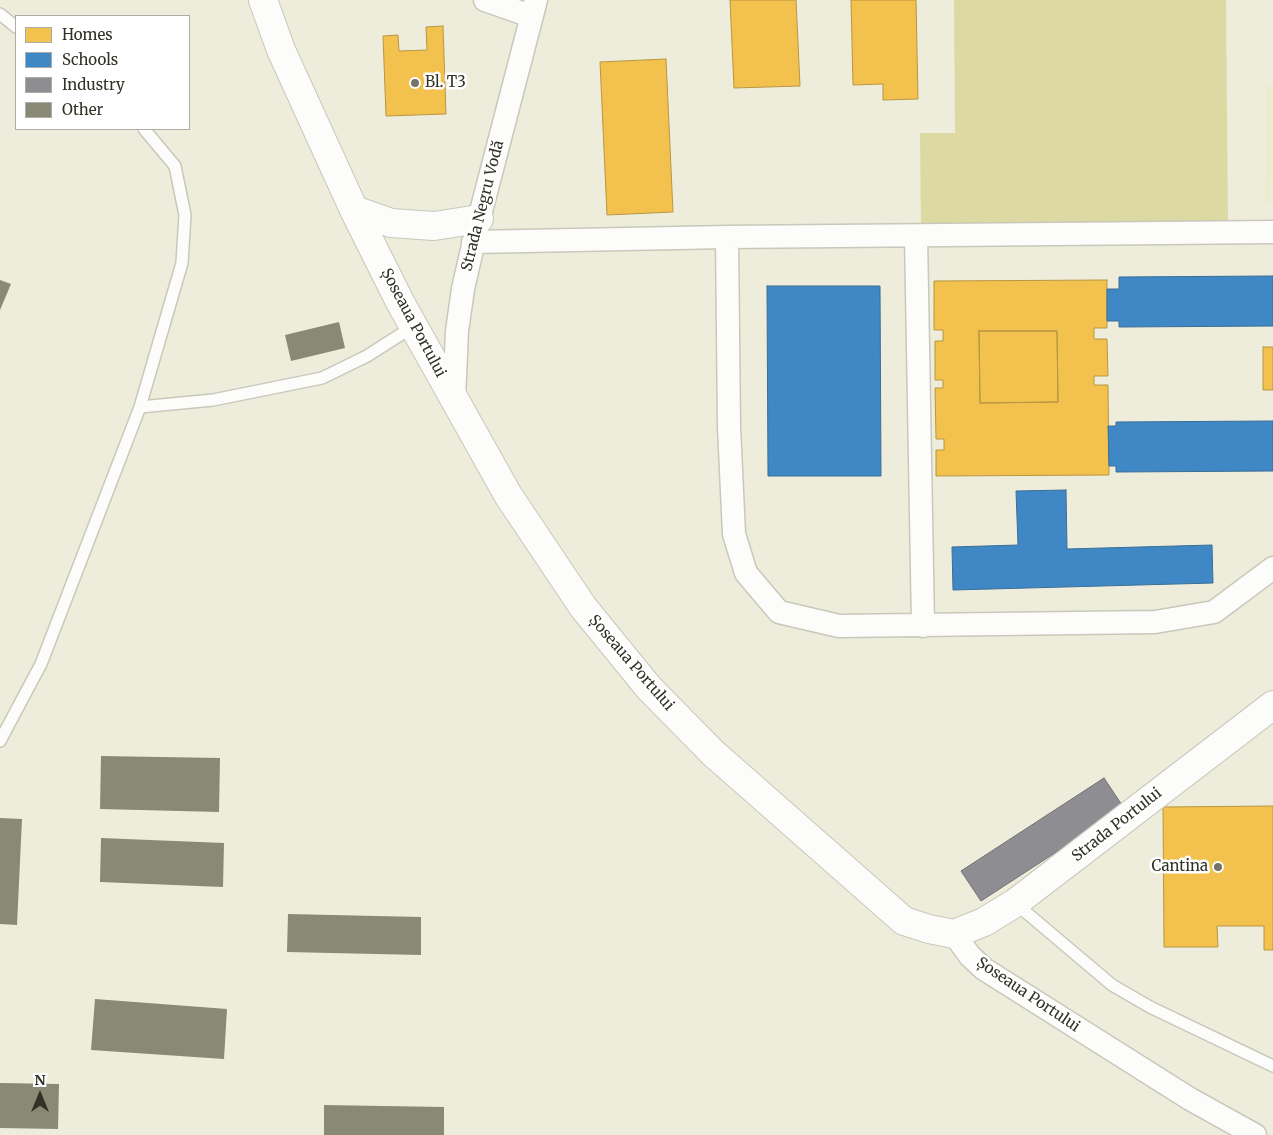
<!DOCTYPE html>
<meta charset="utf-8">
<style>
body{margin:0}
#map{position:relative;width:1273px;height:1135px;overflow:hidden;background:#eeeddc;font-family:Merriweather,serif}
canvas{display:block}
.legend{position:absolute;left:15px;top:15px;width:175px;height:115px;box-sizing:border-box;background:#fff;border:1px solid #adada8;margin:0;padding:6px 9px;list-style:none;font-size:15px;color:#323126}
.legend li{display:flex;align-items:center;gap:10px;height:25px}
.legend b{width:25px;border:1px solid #adada8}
.north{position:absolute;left:15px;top:1070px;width:50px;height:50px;-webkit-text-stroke:4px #fff;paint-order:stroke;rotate:0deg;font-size:14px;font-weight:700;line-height:20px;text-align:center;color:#323126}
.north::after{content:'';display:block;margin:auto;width:18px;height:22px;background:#323126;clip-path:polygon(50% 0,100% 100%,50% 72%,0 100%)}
</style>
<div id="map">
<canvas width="1273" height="1135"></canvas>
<ul class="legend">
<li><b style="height:14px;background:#f2c14e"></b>Homes</li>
<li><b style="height:14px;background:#3f88c5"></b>Schools</li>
<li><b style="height:14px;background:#8d8d92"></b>Industry</li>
<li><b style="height:14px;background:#8a8976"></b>Other</li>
</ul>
<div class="north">N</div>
</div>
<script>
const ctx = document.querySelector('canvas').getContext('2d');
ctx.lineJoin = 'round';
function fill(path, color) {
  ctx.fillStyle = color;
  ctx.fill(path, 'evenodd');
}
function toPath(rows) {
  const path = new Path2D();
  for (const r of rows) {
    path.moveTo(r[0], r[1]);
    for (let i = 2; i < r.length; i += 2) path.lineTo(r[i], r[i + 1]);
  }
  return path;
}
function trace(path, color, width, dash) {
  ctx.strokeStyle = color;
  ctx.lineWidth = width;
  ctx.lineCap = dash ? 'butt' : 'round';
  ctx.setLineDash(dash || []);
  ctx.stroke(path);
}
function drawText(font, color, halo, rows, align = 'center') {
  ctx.font = font + ' Merriweather,serif';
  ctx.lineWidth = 5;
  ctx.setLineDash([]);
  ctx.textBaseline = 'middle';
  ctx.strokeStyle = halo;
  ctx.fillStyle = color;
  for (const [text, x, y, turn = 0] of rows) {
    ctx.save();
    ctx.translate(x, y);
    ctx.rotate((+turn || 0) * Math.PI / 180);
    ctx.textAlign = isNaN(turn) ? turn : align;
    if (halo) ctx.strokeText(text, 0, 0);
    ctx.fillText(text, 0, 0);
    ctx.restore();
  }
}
fill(toPath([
 [1266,86,1273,86,1273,202,1265,202]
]), '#ecebcf');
fill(toPath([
 [954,0,1226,0,1228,226,921,228,920,133,955,133]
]), '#dcd9a3');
const homes = toPath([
 [730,0,796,0,800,86,734,88,730,0],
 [851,0,916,0,918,99,883,100,883,84,853,85,851,0],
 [443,26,446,114,386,116,383,36,398,35,399,51,427,50,426,27,443,26],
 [666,59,673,212,607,215,600,62,666,59],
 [1107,280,1107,328,1094,328,1094,339,1107,339,1108,376,1094,376,1094,385,1108,385,1109,475,936,476,936,450,944,450,944,439,936,439,935,388,943,388,943,380,935,380,935,341,943,341,943,330,934,330,934,281,1107,280],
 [979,331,1057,331,1058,402,980,403,979,331],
 [979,331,1057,331,1058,402,980,403,979,331],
 [1263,347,1273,347,1273,390,1263,390,1263,347],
 [1273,806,1273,950,1264,950,1264,926,1217,926,1218,947,1164,947,1163,807,1273,806]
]);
fill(homes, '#f2c14e');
trace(homes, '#b89642', 1);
const schools = toPath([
 [1273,276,1273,326,1119,327,1119,321,1107,321,1107,289,1119,289,1119,277,1273,276],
 [767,286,880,286,881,476,768,476,767,286],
 [1273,421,1273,471,1116,472,1116,466,1109,466,1108,426,1116,426,1116,422,1273,421],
 [1066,490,1067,549,1212,545,1213,583,953,590,952,547,1018,545,1016,491,1066,490]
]);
fill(schools, '#3f88c5');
trace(schools, '#3b6e95', 1);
const industry = toPath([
 [1104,778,1124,808,981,901,961,871,1104,778]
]);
fill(industry, '#8d8d92');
trace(industry, '#727172', 1);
fill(toPath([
 [0,280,11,284,0,310],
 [339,322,345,348,291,361,285,335],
 [101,756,220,758,219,812,100,809],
 [0,818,22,819,17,925,0,924],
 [101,838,224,843,223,887,100,882],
 [288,914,421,917,421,955,287,952],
 [95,999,227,1009,224,1059,91,1050],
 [0,1083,59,1084,58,1129,0,1128],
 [324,1105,444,1107,444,1135,324,1135]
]), '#8a8976');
const service = toPath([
 [0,14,16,27],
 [140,407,213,400,322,378,367,356,414,326],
 [0,741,41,664,140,407,182,263,185,215,175,166,144,129],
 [1015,903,1112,985,1150,1007,1273,1066]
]);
const minor = toPath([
 [485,0,531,16],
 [916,236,923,626],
 [727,237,729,427,734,534,746,573,779,612,839,626,1155,622,1214,612,1273,568],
 [473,242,727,237,1273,232],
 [454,399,457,331,463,289,479,219,536,0],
 [954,934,970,956,984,969,1190,1099,1255,1135]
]);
const tertiary = toPath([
 [263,0,281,50,354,210,400,302,508,495,583,607,649,688,713,753,904,921,929,929,954,934,984,922,1015,903,1273,705],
 [354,210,391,223,434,226,479,219]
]);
trace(service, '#c8c8bb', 14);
trace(minor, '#c8c8bb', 25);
trace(tertiary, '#c8c8bb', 30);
trace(service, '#fcfcfa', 11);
trace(minor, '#fcfcfa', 22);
trace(tertiary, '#fcfcfa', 28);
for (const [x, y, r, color] of [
 [415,83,5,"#747366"],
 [1218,867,5,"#747366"]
]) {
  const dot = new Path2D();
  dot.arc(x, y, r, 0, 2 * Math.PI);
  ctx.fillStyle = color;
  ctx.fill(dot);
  trace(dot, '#fff', 2);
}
drawText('15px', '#323126', '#fff', [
 ["Bl. T3",425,83],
 ["Cantina",1208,867,"right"]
], 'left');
drawText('15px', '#323126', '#fff', [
 ["Strada Negru Vodă",483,206,-76],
 ["Șoseaua Portului",413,323,62],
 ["Șoseaua Portului",631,663,49],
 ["Strada Portului",1117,825,-38],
 ["Șoseaua Portului",1028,995,34]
]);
</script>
